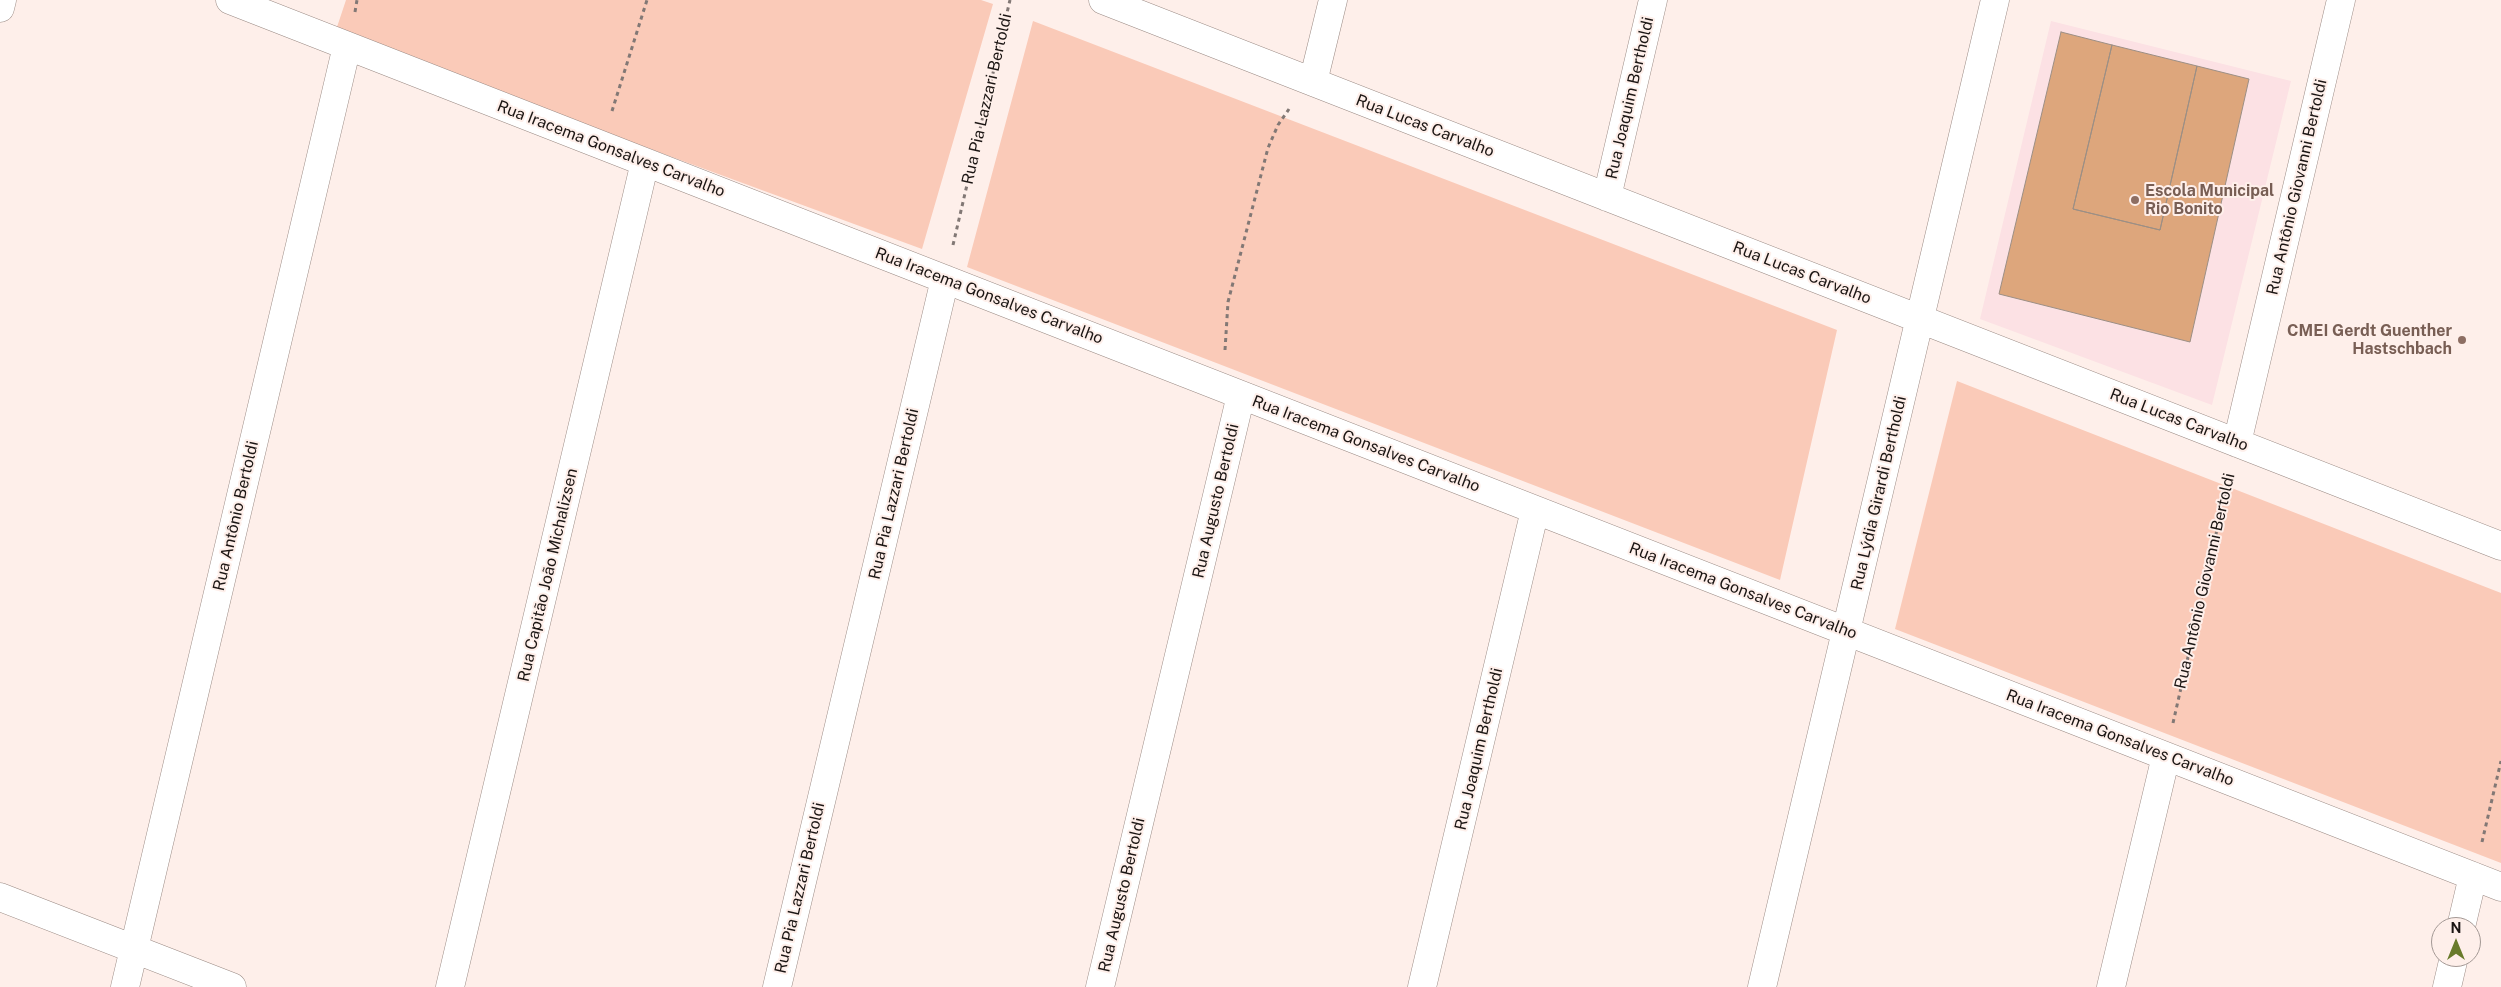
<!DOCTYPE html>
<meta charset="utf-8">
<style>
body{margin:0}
#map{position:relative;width:2501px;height:987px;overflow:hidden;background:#feefea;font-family:"Public Sans",sans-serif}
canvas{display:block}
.north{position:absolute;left:2431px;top:917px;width:50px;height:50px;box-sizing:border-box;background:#feefea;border:1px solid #a39894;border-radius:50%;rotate:0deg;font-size:14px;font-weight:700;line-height:20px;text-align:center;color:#1b1513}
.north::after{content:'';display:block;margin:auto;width:18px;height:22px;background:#697b2b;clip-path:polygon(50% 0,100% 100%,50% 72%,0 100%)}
</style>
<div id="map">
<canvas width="2501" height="987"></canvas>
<div class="north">N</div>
</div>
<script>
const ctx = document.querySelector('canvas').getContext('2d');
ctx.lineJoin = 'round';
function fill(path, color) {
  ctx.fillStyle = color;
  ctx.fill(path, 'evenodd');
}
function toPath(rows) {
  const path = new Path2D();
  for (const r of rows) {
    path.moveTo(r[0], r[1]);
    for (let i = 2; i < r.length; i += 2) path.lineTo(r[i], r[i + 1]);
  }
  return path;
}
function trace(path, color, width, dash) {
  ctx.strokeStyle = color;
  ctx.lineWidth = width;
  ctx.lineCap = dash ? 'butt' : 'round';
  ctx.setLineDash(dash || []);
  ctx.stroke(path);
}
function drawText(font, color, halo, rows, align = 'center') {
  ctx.font = font + ' "Public Sans",sans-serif';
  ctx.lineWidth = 4;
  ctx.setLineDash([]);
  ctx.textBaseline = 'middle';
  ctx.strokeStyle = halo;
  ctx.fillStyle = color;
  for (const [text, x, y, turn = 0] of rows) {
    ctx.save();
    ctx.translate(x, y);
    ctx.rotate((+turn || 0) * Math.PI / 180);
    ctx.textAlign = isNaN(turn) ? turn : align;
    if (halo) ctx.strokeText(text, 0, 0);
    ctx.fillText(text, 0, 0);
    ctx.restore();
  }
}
fill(toPath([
 [2051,21,2291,81,2212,405,1980,319]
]), '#fce1e4');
fill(toPath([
 [346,0,981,0,993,4,922,249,335,33],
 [1033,21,1837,330,1780,580,967,267],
 [1957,381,2501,593,2501,863,1895,629]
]), '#facab8');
const building = toPath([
 [2061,32,2112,45,2073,209,2160,230,2197,66,2249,79,2190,342,1999,294,2061,32],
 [2112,45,2197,66,2160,230,2073,209,2112,45]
]);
fill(building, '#dda67c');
trace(building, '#9c8f85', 1);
const minor = toPath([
 [230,0,2501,887],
 [1103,0,2501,546],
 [0,8,2,0],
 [1313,82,1333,0],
 [1607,197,1653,0],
 [2237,443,2341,0],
 [0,897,232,987],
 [2461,927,2473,876],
 [125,987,347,46],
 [450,987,645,162],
 [777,987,945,279],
 [1100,987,1241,395],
 [1422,987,1535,510],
 [1762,987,1995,0],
 [2111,987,2166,756],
 [2447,987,2454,957]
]);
trace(minor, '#9a8a84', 29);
trace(toPath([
 [355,12,357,0],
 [612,111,647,0],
 [953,245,1010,0],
 [1225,350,1228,302,1268,148,1278,125,1289,109],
 [2173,723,2229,477],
 [2482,842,2501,761]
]), '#827875', 3, [4, 4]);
trace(minor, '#fff', 28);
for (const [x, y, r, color] of [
 [2135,200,5,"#8d6e63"],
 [2462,340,5,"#8d6e63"]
]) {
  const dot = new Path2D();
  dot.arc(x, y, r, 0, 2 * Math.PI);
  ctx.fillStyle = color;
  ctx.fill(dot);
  trace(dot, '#feefea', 2);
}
drawText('16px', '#1b1513', '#feefea', [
 ["Rua Joaquim Bertholdi",1630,98,-77],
 ["Rua Pia Lazzari Bertoldi",987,99,-77],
 ["Rua Lucas Carvalho",1425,126,21],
 ["Rua Iracema Gonsalves Carvalho",611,149,21],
 ["Rua Antônio Giovanni Bertoldi",2297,187,-77],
 ["Rua Lucas Carvalho",1802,273,21],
 ["Rua Iracema Gonsalves Carvalho",989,296,21],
 ["Rua Lucas Carvalho",2179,420,21],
 ["Rua Iracema Gonsalves Carvalho",1366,444,21],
 ["Rua Lýdia Girardi Bertholdi",1879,493,-77],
 ["Rua Pia Lazzari Bertoldi",894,494,-77],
 ["Rua Augusto Bertoldi",1216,501,-77],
 ["Rua Antônio Bertoldi",236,516,-77],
 ["Rua Capitão João Michalizsen",548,575,-77],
 ["Rua Antônio Giovanni Bertoldi",2205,581,-77],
 ["Rua Iracema Gonsalves Carvalho",1743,591,21],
 ["Rua Iracema Gonsalves Carvalho",2120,738,21],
 ["Rua Joaquim Bertholdi",1479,749,-77],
 ["Rua Pia Lazzari Bertoldi",800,888,-77],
 ["Rua Augusto Bertoldi",1122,895,-77]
]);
drawText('bold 16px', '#785e54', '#feefea', [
 ["Escola Municipal",2145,191],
 ["Rio Bonito",2145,209],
 ["CMEI Gerdt Guenther",2452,331,"right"],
 ["Hastschbach",2452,349,"right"]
], 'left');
</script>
